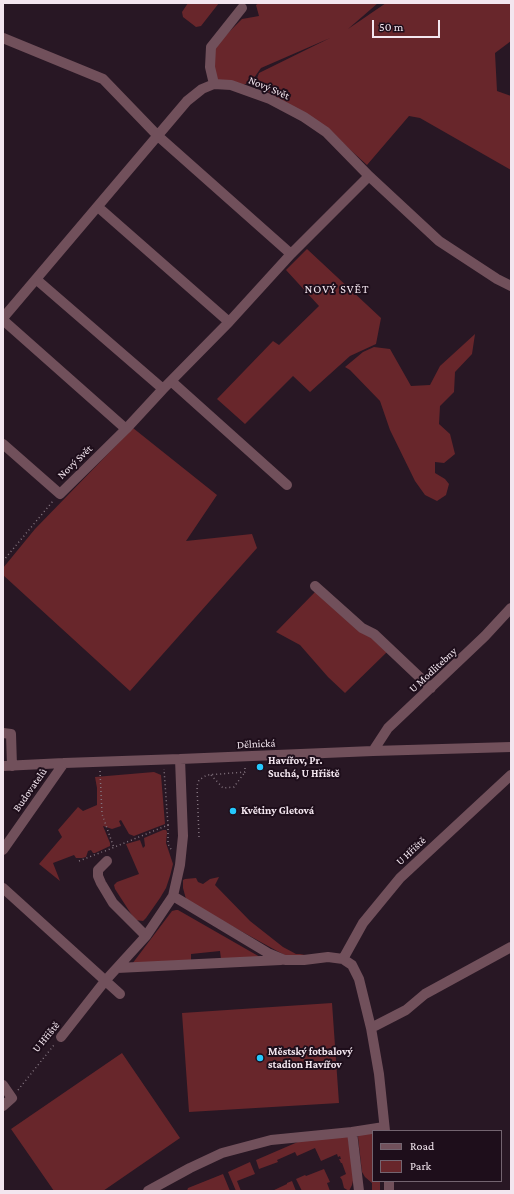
<!DOCTYPE html>
<meta charset="utf-8">
<style>
body{margin:0}
#map{position:relative;width:514px;height:1194px;overflow:hidden;background:#281724;font-family:"Crimson Pro",serif}
canvas{display:block}
.frame{position:absolute;inset:0;border:4px solid #f3e6ef;pointer-events:none}
.legend{position:absolute;left:372px;top:1130px;width:130px;height:52px;box-sizing:border-box;background:#1e0e1b;border:1px solid #736470;margin:0;padding:5px 7px;list-style:none;font-size:12px;color:#f3e6ef}
.legend li{display:flex;align-items:center;gap:8px;height:20px}
.legend b{width:20px;border:1px solid #736470}
.scale{position:absolute;left:372px;top:20px;width:68px;height:18px;box-sizing:border-box;border:2px solid #f3e6ef;border-top:0;padding-left:5px;font-size:12px;line-height:14px;white-space:nowrap;color:#f3e6ef;-webkit-text-stroke:3px #1e0e1b;paint-order:stroke}
</style>
<div id="map">
<canvas width="514" height="1194"></canvas>
<div class="frame"></div>
<ul class="legend">
<li><b style="height:5px;background:#71505b"></b>Road</li>
<li><b style="height:11px;background:#68262b"></b>Park</li>
</ul>
<div class="scale">50 m</div>
</div>
<script>
const ctx = document.querySelector('canvas').getContext('2d');
ctx.lineJoin = 'round';
function fill(path, color) {
  ctx.fillStyle = color;
  ctx.fill(path, 'evenodd');
}
function toPath(rows) {
  const path = new Path2D();
  for (const r of rows) {
    path.moveTo(r[0], r[1]);
    for (let i = 2; i < r.length; i += 2) path.lineTo(r[i], r[i + 1]);
  }
  return path;
}
function trace(path, color, width, dash) {
  ctx.strokeStyle = color;
  ctx.lineWidth = width;
  ctx.lineCap = dash ? 'butt' : 'round';
  ctx.setLineDash(dash || []);
  ctx.stroke(path);
}
function drawText(font, color, halo, rows, align = 'center') {
  ctx.font = font + ' "Crimson Pro",serif';
  ctx.lineWidth = 4;
  ctx.setLineDash([]);
  ctx.textBaseline = 'middle';
  ctx.strokeStyle = halo;
  ctx.fillStyle = color;
  for (const [text, x, y, turn = 0] of rows) {
    ctx.save();
    ctx.translate(x, y);
    ctx.rotate((+turn || 0) * Math.PI / 180);
    ctx.textAlign = isNaN(turn) ? turn : align;
    if (halo) ctx.strokeText(text, 0, 0);
    ctx.fillText(text, 0, 0);
    ctx.restore();
  }
}
fill(toPath([
 [188,3,219,3,201,26,196,27,183,17,182,12],
 [259,3,378,3,348,29,386,3,511,3,511,41,495,53,497,91,511,96,511,170,420,118,409,116,367,165,325,127,255,84,259,73,330,38,261,68,251,82,240,86,218,82,212,66,213,48,242,19,259,16,256,5],
 [307,249,381,318,376,344,350,356,310,392,293,376,245,424,217,399,273,341,279,345,319,306,286,270],
 [475,334,472,354,455,372,454,392,440,406,439,424,450,434,455,454,444,463,435,462,435,473,445,479,449,484,446,495,437,501,425,495,415,481,390,430,380,401,350,370,345,367,363,352,374,347,390,349,411,386,430,385,440,366],
 [133,428,217,495,186,541,252,534,257,548,130,691,3,575,3,568,35,529],
 [316,591,374,637,387,652,345,693,328,677,300,645,276,632],
 [154,772,161,775,165,824,134,836,129,834,121,820,119,821,121,826,112,829,103,826,110,843,110,846,95,853,93,853,91,850,88,851,86,857,82,858,76,858,74,855,53,863,60,881,39,864,62,837,58,830,78,807,83,811,97,805,97,788,95,777],
 [163,830,166,830,167,832,166,843,173,864,170,876,166,888,160,898,146,918,143,921,135,920,115,889,114,885,117,882,139,874,126,844,140,840,143,848,145,846,144,838],
 [219,877,215,885,250,921,283,947,296,954,305,954,295,956,285,955,277,951,190,903,186,899,183,888,183,880,185,879,196,878,198,882,203,884,210,879],
 [176,910,178,910,260,957,221,959,220,951,191,954,191,962,132,964,172,911],
 [332,1003,339,1103,189,1112,182,1013],
 [122,1053,180,1138,103,1191,54,1191,11,1129],
 [373,1133,373,1181,380,1181,380,1191,372,1191,372,1183,365,1177,362,1172,358,1137,359,1134],
 [348,1137,354,1176,352,1185,349,1191,344,1188,342,1180,340,1177,346,1174,342,1163,341,1163,339,1159,341,1159,340,1156,338,1157,337,1154,321,1161,315,1148,297,1156,295,1152,277,1160,278,1162,259,1169,256,1160,307,1138],
 [250,1162,255,1174,237,1181,241,1191,236,1191,228,1172],
 [324,1169,330,1182,327,1183,330,1191,302,1191,296,1179,305,1175,306,1176],
 [223,1174,230,1191,187,1191,188,1188],
 [292,1181,296,1191,272,1191,287,1184,287,1183]
]), '#68262b');
trace(toPath([
 [3,561,53,501],
 [100,771,102,814,114,848],
 [211,775,223,788,234,787,245,772],
 [168,825,168,844,172,851],
 [199,837,197,786,199,780,207,775,245,772,245,766],
 [105,851,168,825,164,769],
 [79,861,102,852],
 [18,1090,54,1045]
]), '#83747f', 1.5, [1, 3]);
trace(toPath([
 [3,38,103,79,158,136,291,254],
 [214,84,210,67,211,47,242,8],
 [98,207,229,322],
 [37,280,163,389],
 [3,318,187,101,202,89,214,84,231,85,270,99,304,117,326,132,369,176,439,241,497,279,511,286],
 [3,320,126,429],
 [171,381,287,485],
 [3,444,60,494,126,429,163,389,229,322,291,254,369,176],
 [315,586,362,628,374,634,431,688],
 [3,733,11,734,12,766],
 [373,751,388,728,485,636,511,608],
 [3,766,64,763,180,759,373,751,511,747],
 [3,850,64,763],
 [107,861,98,870,98,876,101,883,113,903,146,936],
 [3,888,120,994],
 [173,896,268,953,285,960,304,960,328,957,343,959,352,965,359,979,371,1028,379,1074,385,1131],
 [343,959,363,923,400,878,511,775],
 [117,968,281,960],
 [371,1028,406,1010,425,994,511,947],
 [61,1037,105,981,146,936,173,896,180,865,183,836,180,759],
 [3,1085,12,1098,3,1106],
 [148,1191,190,1168,222,1153,271,1140,352,1132],
 [359,1191,352,1132,384,1127],
 [389,1191,389,1181]
]), '#71505b', 10);
for (const [x, y, r, color] of [
 [260,767,4,"#25c9fe"],
 [233,811,4,"#25c9fe"],
 [260,1058,4,"#25c9fe"]
]) {
  const dot = new Path2D();
  dot.arc(x, y, r, 0, 2 * Math.PI);
  ctx.fillStyle = color;
  ctx.fill(dot);
  trace(dot, '#1e0e1b', 1.5);
}
drawText('11px', '#f3e6ef', '#1e0e1b', [
 ["Nový Svět",269,88,23],
 ["Nový Svět",75,462,-44],
 ["U Modlitebny",433,670,-43],
 ["Dělnická",256,744,-3],
 ["Budovatelů",30,790,-55],
 ["U Hřiště",411,851,-43],
 ["U Hřiště",46,1037,-51]
]);
drawText('bold 11px', '#f3e6ef', '#1e0e1b', [
 ["Havířov, Pr.",268,761],
 ["Suchá, U Hřiště",268,774],
 ["Květiny Gletová",241,811],
 ["Městský fotbalový",268,1052],
 ["stadion Havířov",268,1065]
], 'left');
ctx.letterSpacing = '1px';
drawText('12px', '#f3e6ef', '#1e0e1b', [
 ["NOVÝ SVĚT",337,289]
]);
ctx.letterSpacing = '0px';
</script>
